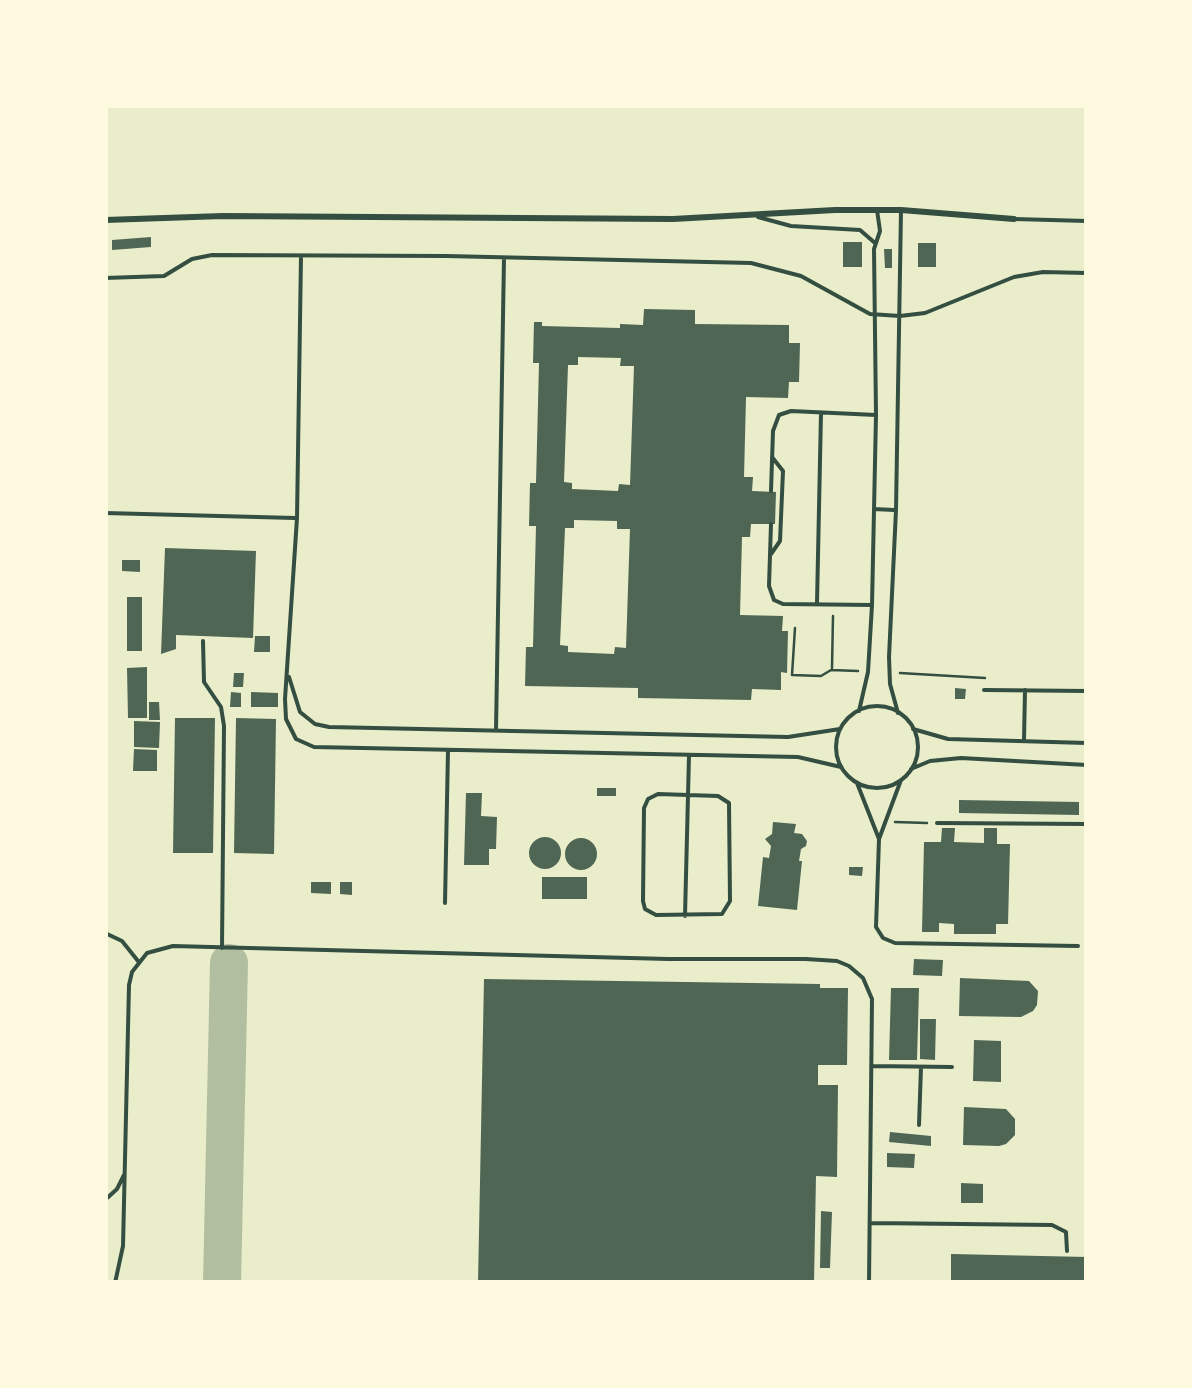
<!DOCTYPE html>
<style>
body{margin:0}
#map{position:relative;width:1192px;height:1388px;overflow:hidden;background:#e9edc9;font-family:"PT Sans Narrow",sans-serif}
canvas{display:block}
.frame{position:absolute;inset:0;border:108px solid #fefae0;pointer-events:none}
</style>
<div id="map">
<canvas width="1192" height="1388"></canvas>
<div class="frame"></div>
</div>
<script>
const ctx = document.querySelector('canvas').getContext('2d');
ctx.lineJoin = 'round';
function toPath(rows) {
  const path = new Path2D();
  for (const r of rows) {
    if (r.length === 3) {
      path.moveTo(r[0] + r[2], r[1]);
      path.arc(r[0], r[1], r[2], 0, 2 * Math.PI);
      continue;
    }
    path.moveTo(r[0], r[1]);
    for (let i = 2; i < r.length; i += 2) path.lineTo(r[i], r[i + 1]);
  }
  return path;
}
function trace(path, color, width, dash) {
  ctx.strokeStyle = color;
  ctx.lineWidth = width;
  ctx.lineCap = dash ? 'butt' : 'round';
  ctx.setLineDash(dash || []);
  ctx.stroke(path);
}
function fill(path, color) {
  ctx.fillStyle = color;
  ctx.fill(path, 'evenodd');
}
trace(toPath([
 [222,1283,229,963]
]), '#b2bea0', 38);
fill(toPath([
 [151,237,151,247,112,250,112,240],
 [843,242,862,242,862,267,843,267],
 [918,243,936,243,936,267,918,267],
 [884,249,892,249,892,268,885,268],
 [644,309,695,310,695,324,789,325,789,343,800,343,799,382,789,382,788,398,746,397,744,477,753,477,752,491,776,492,775,524,751,524,750,537,742,537,740,615,783,616,782,631,788,631,787,673,781,672,781,690,752,689,751,700,638,698,638,688,525,686,526,647,533,647,536,526,529,526,530,483,536,483,539,363,533,363,534,322,542,322,542,326,620,328,620,324,643,325],
 [578,357,621,358,620,366,634,366,630,485,619,484,618,491,572,489,572,483,564,482,568,365,578,365],
 [574,520,617,521,617,529,630,529,626,648,615,647,614,654,568,652,568,646,560,645,565,528,574,528],
 [165,548,256,551,253,638,176,635,176,649,161,654],
 [122,560,140,560,140,572,122,571],
 [127,597,142,597,142,651,127,651],
 [255,636,270,636,270,652,254,652],
 [147,667,147,718,128,718,127,668],
 [234,673,244,673,243,687,233,687],
 [955,688,966,689,965,699,955,699],
 [231,692,241,693,241,707,230,707],
 [251,692,278,693,278,707,251,707],
 [149,702,159,702,160,720,149,720],
 [175,718,215,718,213,853,173,853],
 [236,718,276,719,274,854,234,853],
 [134,721,160,722,159,748,134,747],
 [134,749,157,750,157,771,133,771],
 [597,788,616,788,616,796,597,796],
 [466,793,482,793,481,816,497,817,496,849,489,849,489,865,464,865],
 [959,800,1079,802,1079,815,959,813],
 [773,822,796,824,794,833,802,834,807,841,806,846,801,849,799,861,802,861,797,910,758,906,763,857,769,858,771,846,765,839,772,834],
 [942,828,955,828,954,842,984,843,984,828,997,828,997,844,1010,844,1008,924,996,924,996,934,954,934,954,924,939,923,939,932,922,932,924,842,941,842],
 [545,853,16],
 [581,854,16],
 [849,867,863,867,862,876,849,875],
 [542,877,587,877,587,899,542,899],
 [311,882,331,882,331,894,311,893],
 [340,882,352,882,352,895,340,894],
 [914,959,943,960,942,976,913,975],
 [960,978,1029,981,1038,991,1037,1005,1033,1011,1021,1017,959,1016],
 [484,979,820,984,820,988,848,988,847,1065,818,1065,818,1085,838,1085,837,1177,816,1176,814,1283,478,1283],
 [891,988,919,988,917,1060,889,1060],
 [920,1019,936,1019,935,1060,920,1059],
 [974,1040,1001,1041,1001,1082,973,1081],
 [964,1107,1006,1109,1015,1119,1015,1135,1006,1144,999,1146,963,1145],
 [890,1132,931,1136,931,1146,889,1142],
 [887,1153,915,1154,914,1168,887,1167],
 [961,1183,983,1184,983,1203,961,1203],
 [821,1211,832,1212,830,1268,820,1268],
 [951,1254,1087,1257,1087,1283,951,1283]
]), '#4f6655');
trace(toPath([
 [795,628,792,675,821,676,831,670,858,671],
 [832,668,833,616],
 [900,673,985,678],
 [895,822,927,823]
]), '#344e41', 2.5);
trace(toPath([
 [758,217,791,226,860,230,875,243],
 [1014,219,1087,221],
 [301,256,297,518,285,699,286,719,296,739,314,747,798,757,841,767],
 [105,278,164,276,192,259,212,255,446,256,751,263,801,276,870,314,900,316,925,313,1014,277,1043,272,1087,273],
 [771,491,773,431,779,415,791,411,876,415],
 [874,509,894,510],
 [105,513,295,518],
 [771,524,769,586,774,600,783,604,872,605],
 [771,554,780,541,783,471,772,457],
 [817,603,821,413],
 [203,641,204,682,221,707,224,726,222,948],
 [289,677,300,712,315,724,329,727,788,737,840,729],
 [984,690,1087,691],
 [877,747,41],
 [859,711,868,672,872,605,876,415,874,249,880,231,877,210],
 [898,713,890,684,889,657,896,510,901,210],
 [913,729,948,739,1087,743],
 [496,730,504,258],
 [1024,740,1025,690],
 [911,769,930,761,961,758,1087,765],
 [901,780,879,839,876,927,883,938,895,943,1078,946],
 [857,783,879,839],
 [658,794,718,796,729,803,730,901,722,914,656,915,645,909,643,901,644,808,648,799,658,794],
 [937,823,1087,824],
 [445,903,448,750],
 [685,916,689,755],
 [105,933,122,941,138,961],
 [872,1066,952,1067],
 [919,1125,921,1067],
 [105,1200,117,1189,124,1175],
 [871,1223,1052,1225,1066,1232,1067,1251],
 [115,1283,123,1246,129,985,132,972,147,953,173,946,668,959,806,959,837,961,849,966,863,978,872,999,869,1283]
]), '#344e41', 4);
trace(toPath([
 [105,220,223,216,673,219,835,210,901,210,1014,219]
]), '#344e41', 6);
</script>
